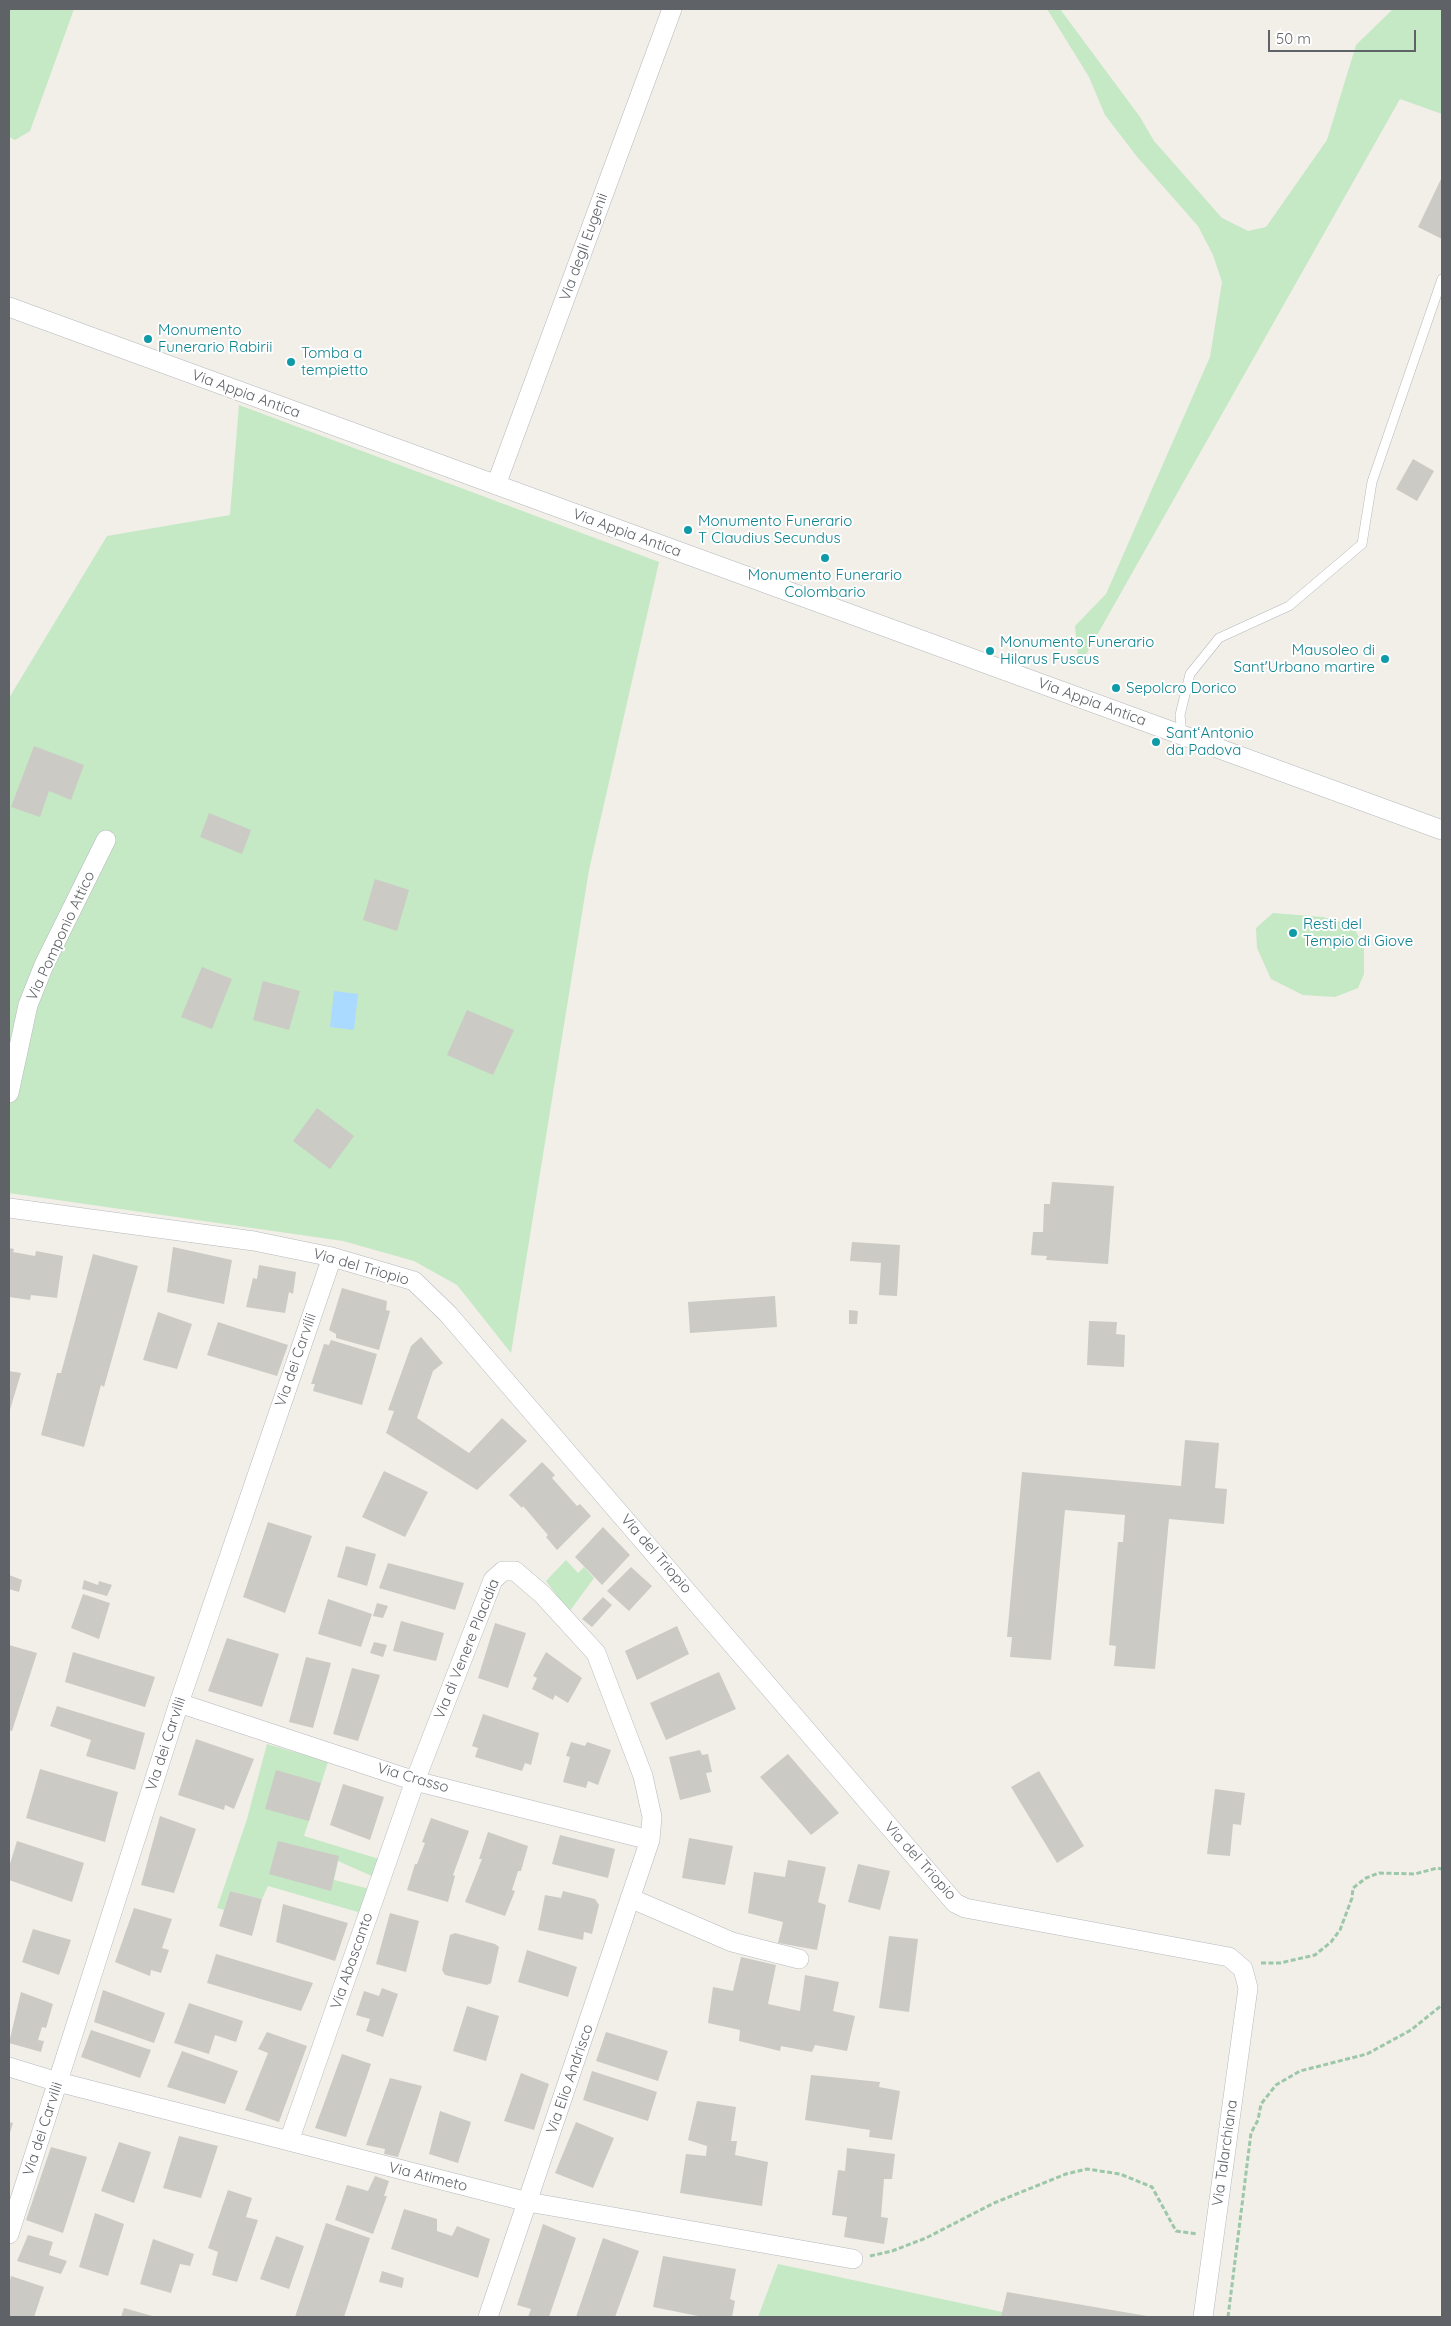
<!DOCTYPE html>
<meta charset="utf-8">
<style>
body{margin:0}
#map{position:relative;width:1451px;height:2326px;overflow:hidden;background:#f1efe8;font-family:Quicksand,sans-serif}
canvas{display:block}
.frame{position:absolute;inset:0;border:10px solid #5f6368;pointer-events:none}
.scale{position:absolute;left:1268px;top:30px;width:148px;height:22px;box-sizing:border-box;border:2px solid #5f6368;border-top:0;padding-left:6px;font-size:15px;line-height:18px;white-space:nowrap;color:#5f6368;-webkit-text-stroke:4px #fff;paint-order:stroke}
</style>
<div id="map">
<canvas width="1451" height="2326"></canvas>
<div class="frame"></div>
<div class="scale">50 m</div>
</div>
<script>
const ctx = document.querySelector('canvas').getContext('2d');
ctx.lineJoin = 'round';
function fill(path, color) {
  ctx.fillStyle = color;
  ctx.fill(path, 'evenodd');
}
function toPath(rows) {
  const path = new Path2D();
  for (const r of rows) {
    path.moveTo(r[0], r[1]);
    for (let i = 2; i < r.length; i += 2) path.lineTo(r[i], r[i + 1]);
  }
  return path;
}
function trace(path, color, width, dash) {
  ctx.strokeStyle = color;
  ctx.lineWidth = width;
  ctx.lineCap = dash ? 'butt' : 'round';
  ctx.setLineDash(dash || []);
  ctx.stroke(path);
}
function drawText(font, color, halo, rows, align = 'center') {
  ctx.font = font + ' Quicksand,sans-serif';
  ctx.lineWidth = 4;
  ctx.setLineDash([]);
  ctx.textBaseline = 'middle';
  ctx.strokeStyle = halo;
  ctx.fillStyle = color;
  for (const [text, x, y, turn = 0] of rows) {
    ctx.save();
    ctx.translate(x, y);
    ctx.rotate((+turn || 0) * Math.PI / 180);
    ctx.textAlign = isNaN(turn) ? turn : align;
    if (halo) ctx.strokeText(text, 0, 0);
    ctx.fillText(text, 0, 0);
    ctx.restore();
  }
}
fill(toPath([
 [9,9,74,9,30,131,15,140,9,137],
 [1047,9,1060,9,1140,117,1154,141,1222,218,1248,231,1266,227,1327,140,1356,45,1393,9,1442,9,1442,114,1400,99,1079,667,1075,626,1106,594,1210,357,1222,282,1213,255,1198,226,1138,158,1105,115,1089,77],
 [239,405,659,562,589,870,511,1353,457,1285,414,1261,343,1241,9,1193,9,698,107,536,230,515],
 [1273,913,1323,917,1352,925,1364,946,1364,974,1358,988,1335,997,1303,995,1271,979,1257,948,1256,928],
 [566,1560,578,1573,584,1567,594,1578,569,1612,546,1581],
 [267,1744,328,1762,304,1836,379,1859,374,1877,338,1861,334,1880,370,1889,357,1922,358,1912,268,1886,262,1899,230,1891,224,1910,217,1908,247,1819],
 [778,2264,1007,2313,1006,2317,758,2317]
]), '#c5e8c5');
fill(toPath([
 [334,991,358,994,354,1030,330,1027]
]), '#aadaff');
fill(toPath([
 [1442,177,1442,239,1418,227],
 [1413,459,1434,471,1417,501,1396,489],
 [34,746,84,765,71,800,49,791,40,817,11,807],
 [209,813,251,830,242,854,200,837],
 [375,879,409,890,397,931,363,920],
 [202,967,232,979,212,1029,181,1017],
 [263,981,300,991,289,1030,253,1020],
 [467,1010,514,1030,493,1075,447,1055],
 [317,1108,354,1136,330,1169,293,1141],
 [1052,1182,1114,1186,1108,1264,1046,1260,1047,1256,1031,1255,1033,1232,1043,1232,1044,1204,1050,1204],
 [852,1242,900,1245,897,1296,879,1295,881,1263,850,1261],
 [173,1247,232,1260,224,1304,167,1292],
 [9,1248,14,1249,13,1252,35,1256,36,1251,63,1256,57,1298,31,1295,30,1300,9,1297],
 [93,1254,138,1266,104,1387,101,1385,84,1447,41,1435,57,1373,61,1373],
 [259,1265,296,1272,293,1294,289,1292,285,1313,246,1307,253,1278,257,1279],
 [342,1288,387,1301,386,1310,390,1311,379,1350,336,1338,336,1334,329,1330],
 [775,1296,777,1327,690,1333,688,1302],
 [849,1310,858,1311,857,1324,849,1324],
 [158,1312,192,1324,177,1369,143,1360],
 [1089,1321,1117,1322,1116,1334,1125,1335,1124,1367,1087,1365],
 [218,1322,288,1345,277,1376,207,1355],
 [421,1337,443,1363,433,1371,417,1418,469,1453,502,1418,527,1441,477,1490,386,1433,394,1411,388,1410,411,1346],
 [331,1340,377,1354,362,1405,313,1391,315,1384,311,1384,324,1344,329,1345],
 [9,1371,21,1373,9,1413],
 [1185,1440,1219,1443,1215,1488,1227,1489,1224,1524,1169,1519,1155,1669,1114,1666,1116,1646,1109,1645,1118,1542,1123,1542,1125,1515,1065,1510,1051,1660,1010,1657,1012,1637,1007,1637,1022,1472,1181,1486],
 [542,1462,555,1475,552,1478,577,1506,580,1504,591,1516,557,1550,546,1537,548,1535,523,1506,522,1508,509,1495],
 [384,1471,428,1492,405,1537,362,1517],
 [268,1522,312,1536,285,1613,243,1597],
 [603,1527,630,1555,602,1585,575,1557],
 [346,1546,376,1554,367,1586,337,1577],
 [388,1563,464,1583,455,1610,379,1588],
 [631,1567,652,1586,629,1611,607,1591],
 [9,1575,22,1580,19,1592,9,1589],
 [84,1580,98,1585,99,1581,112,1585,107,1596,82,1589],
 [83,1594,110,1603,99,1639,71,1628],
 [603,1597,612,1605,592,1627,582,1619],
 [328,1599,372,1614,361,1647,318,1634],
 [377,1603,388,1606,383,1618,373,1616],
 [401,1621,444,1633,436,1661,393,1651],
 [495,1623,526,1633,508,1688,478,1678],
 [677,1626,689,1654,637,1680,625,1651],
 [227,1638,279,1654,262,1707,208,1691],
 [374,1642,387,1645,383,1657,370,1653],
 [9,1645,37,1653,12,1731,9,1730],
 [73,1652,155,1677,145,1707,65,1682],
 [546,1652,582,1678,568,1703,555,1695,553,1700,532,1689,537,1678,533,1676],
 [306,1657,331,1663,313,1728,289,1722],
 [352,1668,380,1675,358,1741,333,1734],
 [719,1672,736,1709,666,1740,650,1703],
 [57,1706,145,1733,135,1770,86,1756,91,1740,50,1726],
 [483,1714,539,1733,531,1765,525,1763,522,1771,475,1757,478,1748,472,1746],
 [196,1739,254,1759,234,1809,225,1805,224,1810,178,1795],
 [571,1742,585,1746,587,1742,611,1750,598,1785,588,1781,586,1788,563,1782,570,1757,566,1756],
 [700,1750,702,1755,708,1754,712,1772,706,1773,711,1792,680,1800,669,1757],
 [788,1754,839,1813,811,1835,760,1777],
 [40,1769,118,1792,105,1842,26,1818],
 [276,1770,321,1783,309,1821,265,1809],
 [1039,1771,1084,1846,1057,1863,1011,1787],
 [343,1784,384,1797,370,1840,330,1825],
 [1215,1789,1245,1793,1241,1825,1233,1824,1230,1856,1207,1854],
 [160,1816,196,1829,174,1893,141,1885],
 [431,1818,469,1831,453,1875,455,1876,448,1902,407,1890,415,1864,417,1864,425,1843,422,1842],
 [488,1832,528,1846,521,1871,518,1871,512,1890,515,1891,505,1916,465,1902,482,1859,479,1859],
 [560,1835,615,1849,608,1878,552,1864],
 [689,1838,733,1846,725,1885,682,1878],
 [17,1841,84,1863,72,1902,9,1880,9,1867],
 [278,1841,339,1856,331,1891,269,1874],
 [788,1860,826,1867,818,1902,826,1905,817,1950,778,1943,783,1922,748,1913,754,1872,785,1877],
 [858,1864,890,1871,880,1910,848,1902],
 [230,1891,262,1899,252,1936,219,1926],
 [563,1891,595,1899,599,1905,592,1934,584,1932,583,1940,538,1930,545,1895,561,1898],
 [283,1904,348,1923,335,1961,276,1942],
 [134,1908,172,1919,162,1948,169,1950,161,1973,151,1970,150,1976,115,1962],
 [390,1913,419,1921,406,1972,376,1964],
 [33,1929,71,1940,59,1975,22,1962],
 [455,1933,495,1944,499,1947,491,1983,487,1985,445,1975,442,1970,450,1935],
 [889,1936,918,1939,909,2012,879,2008],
 [527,1950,577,1967,568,1997,518,1982],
 [216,1954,313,1983,301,2011,207,1983],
 [741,1957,776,1965,768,2004,800,2011,805,1975,839,1982,833,2011,855,2016,847,2051,815,2045,812,2052,781,2046,780,2051,739,2041,740,2030,708,2023,713,1987,733,1991],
 [382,1988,398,1994,383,2037,366,2031,370,2019,356,2015,364,1991,379,1996],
 [103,1990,165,2013,154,2043,94,2022],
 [21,1992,53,2004,46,2028,42,2027,38,2040,44,2041,41,2052,9,2043],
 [189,2003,243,2021,236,2042,215,2035,209,2054,174,2043],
 [467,2006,499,2016,486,2061,453,2051],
 [91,2030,151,2050,140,2078,81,2057],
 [267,2032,307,2046,279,2122,245,2110,268,2053,258,2049],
 [606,2032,668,2051,658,2081,596,2061],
 [182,2051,238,2071,225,2104,167,2087],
 [342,2054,371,2064,346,2137,315,2128],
 [592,2071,657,2092,648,2121,583,2100],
 [521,2073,549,2084,534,2130,504,2121],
 [811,2075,880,2082,879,2087,900,2091,892,2140,869,2137,870,2130,805,2120],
 [390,2078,422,2086,398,2157,384,2154,385,2149,366,2145],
 [697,2101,736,2107,731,2141,737,2141,735,2155,768,2162,762,2206,680,2193,686,2154,706,2156,707,2146,688,2140],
 [440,2111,471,2122,458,2163,429,2154],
 [9,2122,13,2123,9,2136],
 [576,2122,614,2138,593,2188,555,2173],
 [179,2136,218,2146,201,2198,163,2188],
 [119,2142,151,2152,134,2203,101,2191],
 [51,2147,87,2157,63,2233,26,2220],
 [847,2148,895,2154,892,2179,884,2179,881,2217,888,2218,884,2244,844,2237,847,2217,832,2215,838,2170,845,2171],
 [375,2176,389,2181,384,2196,387,2196,373,2234,335,2220,347,2185,368,2191],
 [228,2190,252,2198,246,2217,258,2220,237,2282,212,2275,218,2252,208,2248],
 [404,2209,437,2219,437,2231,452,2236,457,2226,490,2239,478,2278,391,2249],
 [95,2213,124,2224,108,2276,79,2267],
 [326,2223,370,2238,344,2317,295,2317],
 [543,2224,576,2238,549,2317,528,2317,531,2309,517,2305],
 [28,2235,53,2242,49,2255,67,2261,61,2274,17,2261],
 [276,2236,304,2246,289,2289,260,2279],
 [603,2238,639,2251,615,2317,576,2317],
 [153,2239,194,2254,190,2266,180,2264,171,2293,140,2284],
 [663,2256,736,2269,730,2299,735,2301,732,2317,703,2317,653,2307],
 [382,2271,404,2278,402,2288,379,2282],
 [11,2276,44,2287,34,2317,9,2317,9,2285],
 [1007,2292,1147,2316,1147,2317,1001,2317],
 [124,2308,156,2317,121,2317]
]), '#cccac5');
const service = toPath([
 [1182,735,1180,715,1190,674,1219,638,1289,606,1362,544,1372,482,1442,279]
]);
const minor = toPath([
 [9,307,1442,830],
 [496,485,672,9],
 [9,1093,28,1005,44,965,106,840],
 [9,1208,254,1241,332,1257,414,1281,448,1314,955,1903,965,1908,1229,1957,1243,1969,1248,1988,1203,2317],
 [179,1703,415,1781,650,1840],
 [630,1898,732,1942,799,1959],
 [9,2067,58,2082,528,2202,853,2259],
 [289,2141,415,1781,493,1580,503,1571,515,1571,543,1595,596,1653,643,1776,652,1817,650,1840,488,2317],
 [9,2234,179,1703,332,1257]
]);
trace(service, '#b5b8bc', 10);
trace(minor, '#b5b8bc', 20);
trace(toPath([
 [1261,1963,1280,1963,1315,1955,1331,1942,1340,1930,1352,1898,1353,1888,1366,1878,1379,1873,1415,1874,1437,1868,1442,1869],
 [870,2256,892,2251,926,2238,994,2203,1066,2174,1087,2169,1120,2174,1152,2187,1176,2231,1197,2234],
 [1228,2317,1251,2133,1258,2120,1261,2104,1276,2085,1300,2071,1367,2054,1411,2030,1442,2005]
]), '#9cc7a9', 3, [5, 2.5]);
trace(service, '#fff', 9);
trace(minor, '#fff', 19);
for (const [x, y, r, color] of [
 [148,339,5,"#0f9aa8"],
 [291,362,5,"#0f9aa8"],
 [688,530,5,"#0f9aa8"],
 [825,558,5,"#0f9aa8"],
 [990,651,5,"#0f9aa8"],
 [1385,659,5,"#0f9aa8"],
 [1116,688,5,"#0f9aa8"],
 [1156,742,5,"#0f9aa8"],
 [1293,933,5,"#0f9aa8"]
]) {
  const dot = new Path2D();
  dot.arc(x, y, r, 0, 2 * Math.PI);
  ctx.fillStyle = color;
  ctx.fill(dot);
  trace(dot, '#fff', 2);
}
drawText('15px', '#5f6368', '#fff', [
 ["Via degli Eugenii",584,247,-70],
 ["Via Appia Antica",246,394,20],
 ["Via Appia Antica",627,533,20],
 ["Via Appia Antica",1092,702,20],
 ["Via Pomponio Attico",61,936,-65],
 ["Via del Triopio",361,1267,16],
 ["Via dei Carvilii",296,1360,-71],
 ["Via del Triopio",656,1554,49],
 ["Via di Venere Placidia",467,1649,-68],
 ["Via dei Carvilii",166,1744,-72],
 ["Via Crasso",413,1778,16],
 ["Via del Triopio",920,1861,48],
 ["Via Abascanto",352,1961,-71],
 ["Via Elio Andrisco",570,2079,-71],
 ["Via dei Carvilii",43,2129,-72],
 ["Via Talarchiana",1225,2153,-82],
 ["Via Atimeto",428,2177,14]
]);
drawText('15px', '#0d838f', '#fff', [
 ["Monumento",158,330],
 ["Funerario Rabirii",158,347],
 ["Tomba a",301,353],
 ["tempietto",301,370],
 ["Monumento Funerario",698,521],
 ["T Claudius Secundus",698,538],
 ["Monumento Funerario",825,575,"center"],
 ["Colombario",825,592,"center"],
 ["Monumento Funerario",1000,642],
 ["Hilarus Fuscus",1000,659],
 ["Mausoleo di",1375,650,"right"],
 ["Sant'Urbano martire",1375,667,"right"],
 ["Sepolcro Dorico",1126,688],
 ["Sant‘Antonio",1166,733],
 ["da Padova",1166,750],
 ["Resti del",1303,924],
 ["Tempio di Giove",1303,941]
], 'left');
</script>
